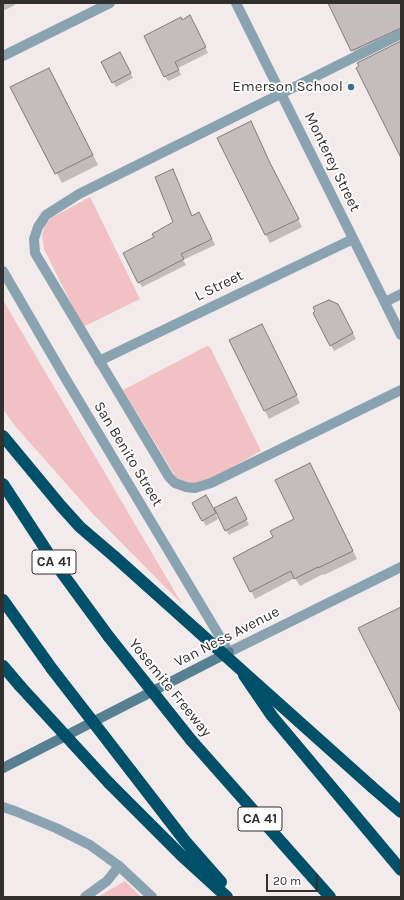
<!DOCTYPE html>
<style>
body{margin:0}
#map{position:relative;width:404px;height:900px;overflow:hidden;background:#f3eaeb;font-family:Karla,sans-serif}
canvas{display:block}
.frame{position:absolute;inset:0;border:4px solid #322f2f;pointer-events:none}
.scale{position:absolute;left:266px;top:874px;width:52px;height:18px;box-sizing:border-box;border:2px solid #322f2f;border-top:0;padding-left:5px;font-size:12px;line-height:14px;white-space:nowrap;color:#322f2f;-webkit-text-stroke:3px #fff;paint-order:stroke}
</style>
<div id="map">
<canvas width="404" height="900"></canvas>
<div class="frame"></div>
<div class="scale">20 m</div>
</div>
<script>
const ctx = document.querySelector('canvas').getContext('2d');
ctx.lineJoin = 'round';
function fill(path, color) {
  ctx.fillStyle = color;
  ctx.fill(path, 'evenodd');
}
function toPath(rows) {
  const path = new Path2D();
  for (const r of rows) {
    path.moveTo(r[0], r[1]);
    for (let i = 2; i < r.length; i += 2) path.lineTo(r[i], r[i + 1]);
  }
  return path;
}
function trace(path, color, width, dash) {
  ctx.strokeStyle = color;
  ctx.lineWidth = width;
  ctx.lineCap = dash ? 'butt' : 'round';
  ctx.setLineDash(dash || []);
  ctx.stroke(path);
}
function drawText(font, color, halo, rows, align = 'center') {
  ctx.font = font + ' Karla,sans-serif';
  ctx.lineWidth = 3.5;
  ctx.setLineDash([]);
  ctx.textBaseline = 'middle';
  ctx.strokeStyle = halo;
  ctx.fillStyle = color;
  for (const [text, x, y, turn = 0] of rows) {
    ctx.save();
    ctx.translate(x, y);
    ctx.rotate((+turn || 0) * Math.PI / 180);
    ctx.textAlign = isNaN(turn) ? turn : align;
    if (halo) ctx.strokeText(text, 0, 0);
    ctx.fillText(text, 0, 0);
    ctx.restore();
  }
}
fill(toPath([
 [90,197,140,299,83,327,44,249,42,235,45,225,51,218],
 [3,300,7,307,182,604,93,514,16,427,3,409],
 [207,346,210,347,261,451,205,482,198,484,183,481,176,477,123,390],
 [125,881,141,897,98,897]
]), '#f1c1c4');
fill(toPath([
 [3,3,14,3,15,5,3,11],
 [338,3,401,3,401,39,358,61,331,7],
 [182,21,193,22,208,53,178,68,181,75,168,81,165,76],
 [123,58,133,78,116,87,113,82],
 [55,79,98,165,62,183,12,87],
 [255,130,274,172,302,227,270,243,218,138],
 [173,170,192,217,202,219,215,245,183,260,186,265,142,287,139,282,155,237,175,223],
 [341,311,356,339,334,351,314,313],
 [266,333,300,403,269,419,230,341],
 [314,471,357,559,324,575,323,574,300,586,295,578,255,599,251,591,275,537,295,519],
 [206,496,218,519,206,526,193,503],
 [239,504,249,525,229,535,226,530]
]), '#0003');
const building = toPath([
 [328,3,401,3,401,28,351,51,328,3],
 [190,15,206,47,175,62,179,70,164,77,144,36,181,17,182,20,190,15],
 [401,41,401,158,356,68,359,66,357,63,401,41],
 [120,52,131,73,112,83,101,62,120,52],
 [49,68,93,155,55,174,10,87,49,68],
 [251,121,270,163,299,219,265,235,217,138,251,121],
 [173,169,192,216,199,212,212,239,181,254,184,259,138,283,123,253,154,237,152,234,173,222,155,177,173,169],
 [329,300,338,304,353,333,330,346,313,313,315,311,313,307,329,300],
 [262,324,297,395,264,411,229,340,262,324],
 [310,463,353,551,318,568,318,567,294,579,291,571,250,592,233,558,273,537,270,531,294,519,275,480,310,463],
 [206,495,216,513,202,521,192,503,206,495],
 [236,497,247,519,225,531,214,508,236,497],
 [401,607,401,713,358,628,401,607]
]);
fill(building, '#c5bdbd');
trace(building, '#827a7b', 1);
trace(toPath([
 [401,34,79,194,46,215,38,227,34,239,35,253,169,477,175,483,186,487,195,488,211,483,401,390],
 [385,302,401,294],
 [85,897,107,881,119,866]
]), '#89a3b0', 10);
trace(toPath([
 [236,3,401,335],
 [99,361,353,239]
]), '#89a3b0', 10);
trace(toPath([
 [3,56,110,3],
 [3,271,64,376,229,652,401,567],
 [3,807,15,811,56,828,90,845,119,866,152,897]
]), '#89a3b0', 10);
trace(toPath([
 [3,768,229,652]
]), '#578092', 10);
trace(toPath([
 [3,436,61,506,80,527,115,557],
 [3,484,54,562,109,637],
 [3,600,52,669],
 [3,666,20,686],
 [244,675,272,716,401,870],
 [191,740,330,897],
 [131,771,185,841,221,882],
 [109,783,181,855,227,897],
 [372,787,401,812]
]), '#015069', 12);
trace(toPath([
 [115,557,372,787],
 [109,637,191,740],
 [52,669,131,771],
 [20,686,109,783]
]), '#015069', 12);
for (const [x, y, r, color] of [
 [351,87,4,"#357088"]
]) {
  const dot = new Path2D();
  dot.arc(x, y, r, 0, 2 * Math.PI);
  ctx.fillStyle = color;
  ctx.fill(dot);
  trace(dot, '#fff', 1.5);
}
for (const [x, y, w] of [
 [54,562,44],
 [260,819,44]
]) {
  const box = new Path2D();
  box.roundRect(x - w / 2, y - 12, w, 24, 3);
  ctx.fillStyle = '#fff';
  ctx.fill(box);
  trace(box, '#322f2f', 1);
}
drawText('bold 14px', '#322f2f', null, [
 ["CA 41",54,562],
 ["CA 41",260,819]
]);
drawText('15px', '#322f2f', '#fff', [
 ["Emerson School",343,87]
], 'right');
drawText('15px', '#322f2f', '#fff', [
 ["Monterey Street",332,162,64],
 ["L Street",219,286,-26],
 ["San Benito Street",128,454,59],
 ["Van Ness Avenue",227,637,-27],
 ["Yosemite Freeway",170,688,51]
]);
</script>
